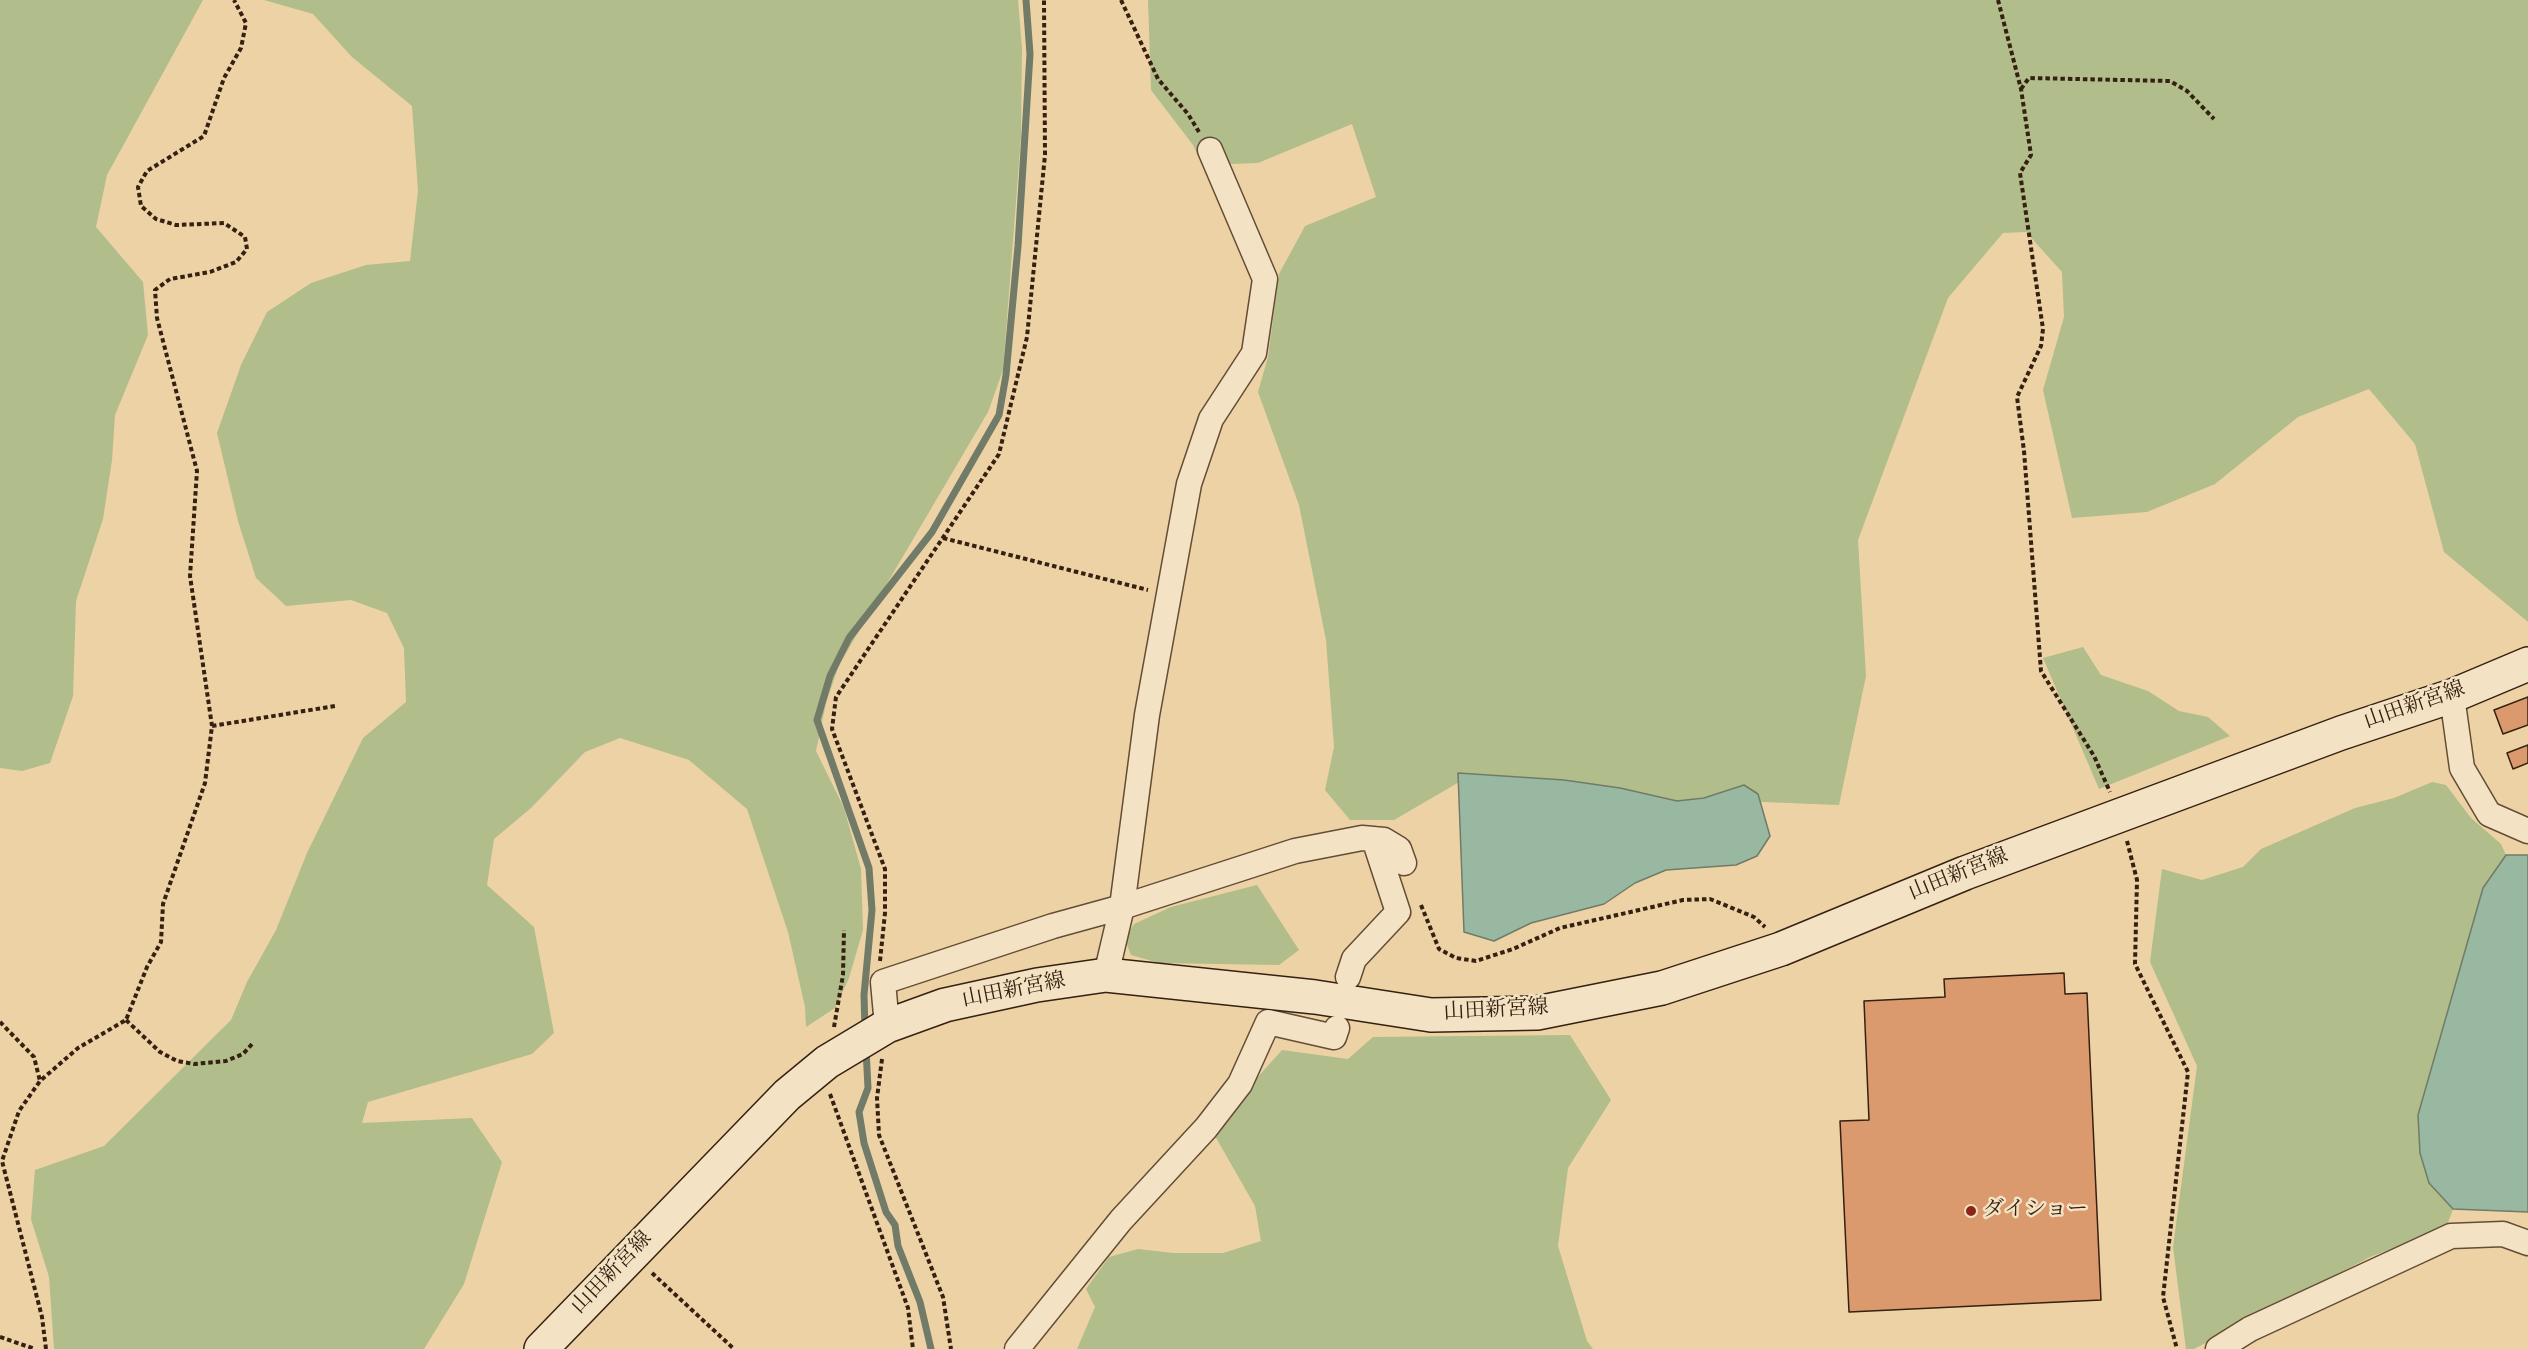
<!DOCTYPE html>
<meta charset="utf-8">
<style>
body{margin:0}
canvas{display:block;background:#ecd2a4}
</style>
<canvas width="2528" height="1349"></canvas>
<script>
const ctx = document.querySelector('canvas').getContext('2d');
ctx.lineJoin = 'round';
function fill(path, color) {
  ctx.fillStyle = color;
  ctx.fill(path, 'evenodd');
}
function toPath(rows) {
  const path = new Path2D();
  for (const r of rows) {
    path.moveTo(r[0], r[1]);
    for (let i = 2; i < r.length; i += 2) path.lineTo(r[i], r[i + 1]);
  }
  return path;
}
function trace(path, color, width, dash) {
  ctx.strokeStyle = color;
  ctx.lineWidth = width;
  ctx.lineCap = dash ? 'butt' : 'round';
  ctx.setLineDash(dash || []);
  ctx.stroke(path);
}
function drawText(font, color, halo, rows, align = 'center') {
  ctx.font = font + ' "Sorts Mill Goudy","Noto Serif JP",serif';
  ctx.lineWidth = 5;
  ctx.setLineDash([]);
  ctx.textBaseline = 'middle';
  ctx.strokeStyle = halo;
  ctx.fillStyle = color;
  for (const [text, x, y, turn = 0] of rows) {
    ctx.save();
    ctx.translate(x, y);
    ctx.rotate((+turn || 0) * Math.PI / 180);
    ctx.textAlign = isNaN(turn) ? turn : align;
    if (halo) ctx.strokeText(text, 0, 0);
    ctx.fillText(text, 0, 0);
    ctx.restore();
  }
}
fill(toPath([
 [0,0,203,0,107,175,96,227,143,282,148,335,115,415,112,460,103,519,76,601,73,696,50,763,22,771,0,768],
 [264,0,1018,0,1022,48,1021,137,1003,370,988,412,839,665,826,703,816,751,844,808,861,869,863,930,849,978,835,1008,806,1027,805,1007,788,932,747,809,689,760,620,738,585,752,531,808,494,839,487,885,534,927,554,1033,532,1054,368,1102,362,1123,472,1118,502,1162,464,1284,424,1349,54,1349,49,1277,31,1219,35,1170,104,1146,231,1020,247,982,276,930,307,853,363,738,406,702,404,648,387,613,351,600,286,606,256,578,238,521,217,433,241,365,267,312,311,283,366,265,410,261,418,191,412,106,352,57,313,14],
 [1148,0,2528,0,2528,622,2444,552,2415,444,2369,389,2298,417,2215,484,2147,512,2072,518,2043,390,2064,317,2062,272,2026,232,2003,233,1948,298,1858,540,1866,676,1839,805,1738,801,1624,819,1561,789,1473,774,1394,820,1350,820,1325,790,1334,747,1326,640,1299,505,1258,392,1268,357,1279,274,1305,226,1376,197,1352,124,1258,163,1203,165,1193,145,1151,90],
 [2083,647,2101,675,2148,691,2179,711,2208,717,2230,736,2099,789,2043,658],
 [2432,782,2446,785,2471,818,2501,844,2506,855,2483,888,2457,982,2429,1182,2453,1209,2446,1228,2370,1257,2194,1349,2186,1349,2173,1247,2197,1066,2150,962,2162,869,2202,880,2243,867,2261,849,2355,808,2394,798],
 [1257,885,1299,950,1279,965,1159,963,1131,955,1125,939,1134,924,1171,907],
 [1570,1035,1611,1100,1568,1168,1558,1246,1587,1341,1593,1349,1077,1349,1095,1307,1086,1289,1109,1257,1138,1249,1173,1253,1223,1253,1261,1241,1255,1206,1211,1129,1282,1050,1348,1059,1373,1037]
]), '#b1bd8b');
const water = toPath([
 [1458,773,1564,780,1620,788,1677,801,1704,798,1744,785,1758,794,1770,836,1757,856,1736,865,1666,870,1635,883,1604,904,1531,923,1494,941,1464,932,1458,773],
 [2506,855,2528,855,2528,1212,2453,1209,2429,1183,2420,1153,2418,1115,2483,888,2506,855]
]);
fill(water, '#99b8a2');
trace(water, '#717b68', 1.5);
trace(toPath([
 [865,1029,864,995,872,910,869,868,817,720,830,676,849,638,932,532,999,415,1006,375,1018,246,1030,54,1026,0],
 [866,1049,868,1088,859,1112,864,1143,886,1212,895,1225,898,1246,920,1302,931,1349]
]), '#717b68', 7);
const building = toPath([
 [2528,697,2528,725,2503,734,2494,710,2528,697],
 [2528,745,2528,763,2513,769,2507,753,2528,745],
 [2064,973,2065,994,2087,993,2101,1300,1849,1312,1840,1121,1869,1120,1864,1001,1945,997,1944,979,2064,973]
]);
fill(building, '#db996e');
trace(building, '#362011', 1.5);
const minor = toPath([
 [2452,696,2462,768,2489,814,2528,831],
 [1106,975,1122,907,1147,715,1189,484,1211,419,1254,353,1265,279,1210,150],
 [1348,977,1354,959,1398,912,1374,839],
 [887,1026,883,982,1053,926,1122,907,1295,851,1362,838,1384,840,1399,849,1404,863],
 [1017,1349,1121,1220,1206,1128,1240,1084,1268,1022,1334,1037,1337,1028],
 [2218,1349,2250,1329,2451,1236,2503,1234,2528,1243]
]);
const secondary = toPath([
 [541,1349,787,1095,827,1062,887,1026,945,1005,1037,985,1106,975,1315,997,1431,1015,1537,1013,1662,988,1781,949,1965,873,2341,733,2452,696,2528,664]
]);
trace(minor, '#644c36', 27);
trace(secondary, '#362011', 36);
trace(toPath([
 [1121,0,1158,79,1188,114,1199,132],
 [1998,0,2021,89,2031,155,2020,173,2043,329,2041,346,2017,397,2024,451,2041,671,2094,756,2110,792],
 [2021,89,2029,78,2170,81,2187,91,2214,119],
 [943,538,1148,590],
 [212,726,335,706],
 [2127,841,2137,880,2135,964,2188,1072,2163,1297,2177,1349],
 [1421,905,1439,949,1456,958,1476,961,1513,949,1560,928,1683,900,1710,899,1754,917,1765,927],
 [880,961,885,913,885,869,832,729,836,697,999,454,1027,337,1045,155,1044,0],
 [126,1020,160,1052,177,1061,194,1064,226,1061,243,1054,253,1043],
 [0,1022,34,1057,40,1081],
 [834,1027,843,975,844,930],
 [882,1059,877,1098,879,1135,943,1297,951,1349],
 [830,1094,908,1308,913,1349],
 [652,1273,734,1349],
 [0,1337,35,1349],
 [46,1349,42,1317,2,1161,19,1111,40,1081,78,1048,126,1020,147,967,161,942,163,904,205,783,212,726,190,576,197,471,157,318,155,290,170,279,210,272,236,262,247,249,245,237,224,223,176,225,156,219,141,206,138,187,147,171,204,136,224,78,241,48,246,23,234,0]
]), '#362011', 4, [4.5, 3]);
trace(minor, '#f3e2c4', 24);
trace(secondary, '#f3e2c4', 33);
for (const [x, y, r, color] of [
 [1971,1211,6,"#8f2418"]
]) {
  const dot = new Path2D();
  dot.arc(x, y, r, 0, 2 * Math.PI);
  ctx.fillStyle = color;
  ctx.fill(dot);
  trace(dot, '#f3e2c4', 2);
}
drawText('21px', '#362011', '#f3e2c4', [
 ["山田新宮線",2415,707,-19],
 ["山田新宮線",1959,876,-22],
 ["山田新宮線",1014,992,-11],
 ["山田新宮線",1496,1012,-3],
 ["山田新宮線",613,1274,-46]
]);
drawText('21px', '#362011', '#f3e2c4', [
 ["ダイショー",1983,1211]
], 'left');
</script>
